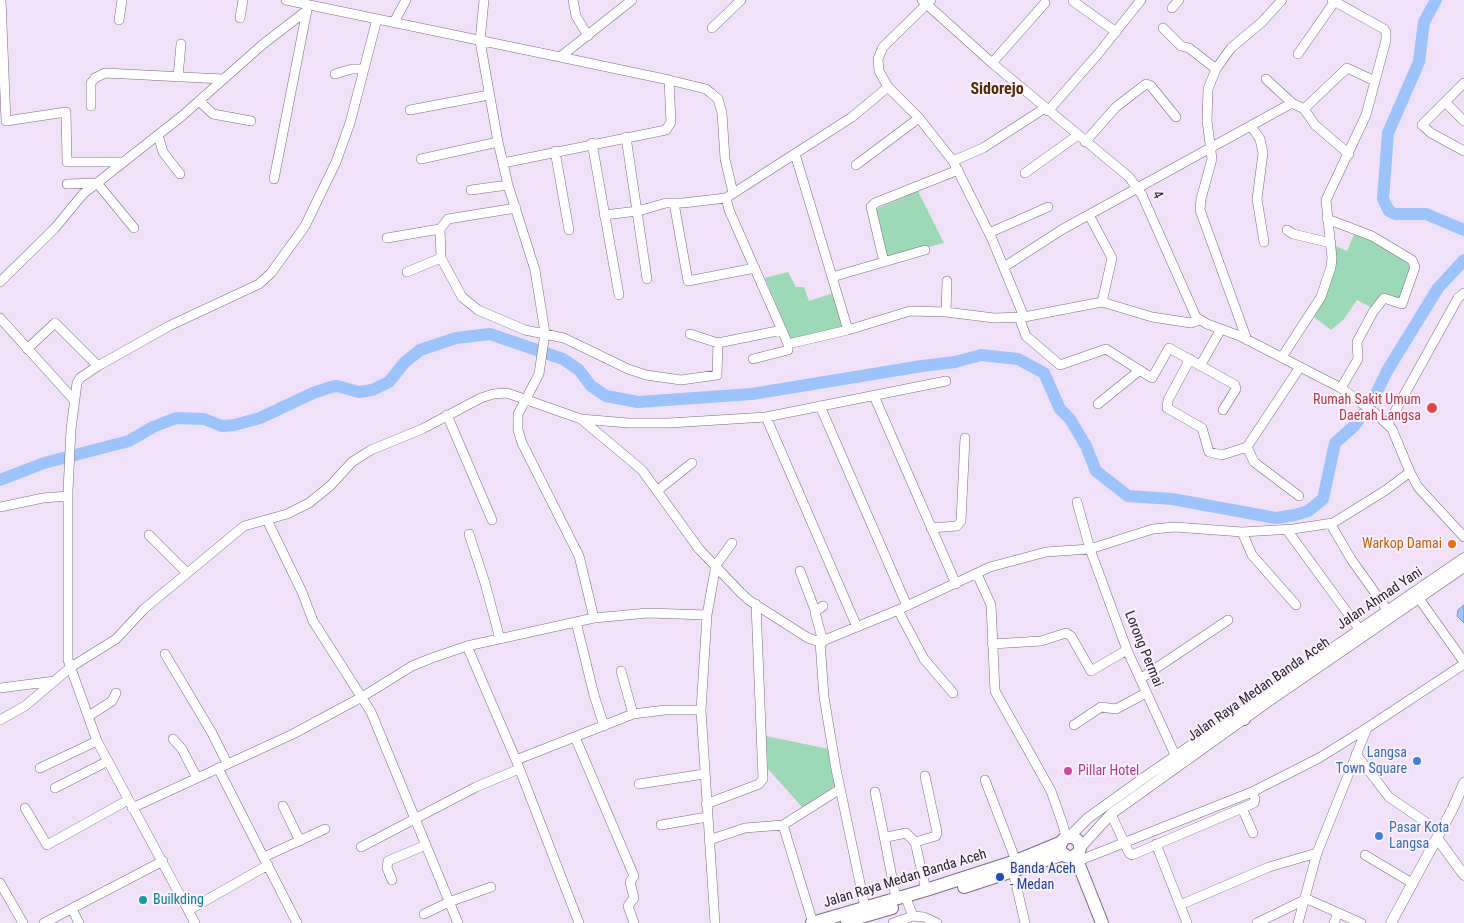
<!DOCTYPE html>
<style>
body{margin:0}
canvas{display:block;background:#f1e1f8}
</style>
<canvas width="1464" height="923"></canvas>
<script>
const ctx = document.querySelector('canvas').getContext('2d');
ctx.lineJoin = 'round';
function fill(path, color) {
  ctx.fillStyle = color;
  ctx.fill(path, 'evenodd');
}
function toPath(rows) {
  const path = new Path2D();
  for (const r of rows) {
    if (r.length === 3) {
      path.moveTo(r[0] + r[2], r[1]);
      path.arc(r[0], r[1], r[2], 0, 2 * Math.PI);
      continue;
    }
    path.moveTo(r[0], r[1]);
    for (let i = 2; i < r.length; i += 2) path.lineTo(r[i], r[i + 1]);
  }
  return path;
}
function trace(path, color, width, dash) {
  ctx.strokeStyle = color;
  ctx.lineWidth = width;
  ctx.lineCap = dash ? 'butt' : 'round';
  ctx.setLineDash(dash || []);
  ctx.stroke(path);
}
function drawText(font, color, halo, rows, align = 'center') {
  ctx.font = font + ' "Roboto Condensed",sans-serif';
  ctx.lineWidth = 4;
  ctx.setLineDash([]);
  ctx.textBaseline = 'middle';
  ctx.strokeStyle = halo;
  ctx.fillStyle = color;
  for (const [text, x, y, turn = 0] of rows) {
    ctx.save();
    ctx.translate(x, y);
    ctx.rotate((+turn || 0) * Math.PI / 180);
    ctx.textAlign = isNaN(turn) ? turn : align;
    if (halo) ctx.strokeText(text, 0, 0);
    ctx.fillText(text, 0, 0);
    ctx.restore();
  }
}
fill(toPath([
 [918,191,944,243,887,258,874,210],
 [1355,232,1393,251,1411,265,1400,304,1384,296,1374,309,1357,300,1344,319,1331,330,1313,316,1334,245,1347,251],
 [788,272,796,287,804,287,809,301,833,293,844,327,791,339,765,278],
 [766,736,829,749,836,785,803,808,768,769]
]), '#9cd9b6');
const water = toPath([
 [1464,605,1464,623,1457,616,1458,610,1464,605]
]);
fill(water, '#9bc4fc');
trace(water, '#7893bd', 1);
trace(toPath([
 [1436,0,1424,22,1419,62,1388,133,1383,199,1389,211,1395,214,1426,214,1464,230],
 [0,480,44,463,129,441,153,427,176,418,204,419,222,426,234,425,260,418,313,393,331,387,337,386,359,392,372,390,389,382,404,363,420,350,456,338,490,334,563,359,579,370,591,386,606,396,638,402,752,394,922,366,955,362,981,355,1018,359,1044,373,1060,409,1070,419,1086,446,1096,471,1128,496,1172,499,1276,518,1295,515,1308,511,1323,499,1335,443,1354,426,1373,400,1387,371,1438,288,1464,260]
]), '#9bc4fc', 12);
const minor = toPath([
 [1,0,6,121,66,112,67,162,123,162],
 [286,0,560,57,632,0],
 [484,0,480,41,498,142,508,185,535,270,545,333,539,374,518,414,518,430,522,443,579,556,594,618],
 [573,0,576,16,588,36],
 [922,0,992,63,1129,177,1142,195,1196,317,1207,324,1240,336,1341,388,1375,413,1392,429,1410,472,1418,487,1464,537],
 [931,0,883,47,878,59,879,71,888,87,919,118,953,161,992,239,1024,317],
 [1073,1,1116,32],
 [1172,8,1179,0],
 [240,18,243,0],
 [119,20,122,0],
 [394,22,406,0],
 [712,28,741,0],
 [1163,28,1181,46,1189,48,1216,69],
 [1298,54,1335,1],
 [560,57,669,80,706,89,711,93,718,99,722,113,725,159,733,193],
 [992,63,1045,3],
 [335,74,352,69,364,69],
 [178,77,181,44],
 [1266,79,1292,103],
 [1464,83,1422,125,1431,133,1464,151],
 [888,87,852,117,726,198,729,210,788,344,848,330,910,311,946,312,994,318,1024,317,1102,302,1152,317,1191,323,1200,320],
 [200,102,213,114,251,121],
 [1447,104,1464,121],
 [91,106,91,83,95,78,105,73,223,79],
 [1304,109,1347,68,1375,81],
 [410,110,489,95],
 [1048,111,1098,54,1141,0],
 [1251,126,1260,139,1263,153,1257,199,1264,242],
 [158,135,163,152,180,174],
 [626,137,647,279],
 [1085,142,1116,107,1146,84,1151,86,1176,117],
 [592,143,619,295],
 [555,151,569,230],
 [795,154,848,330],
 [421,159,498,142],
 [953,161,983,148,1045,108],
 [503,163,666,130,671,122,669,80],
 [856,165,919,118],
 [1025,173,1078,135],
 [274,179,307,10],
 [67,184,97,183,134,228],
 [471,190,508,185],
 [674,203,688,281,755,268],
 [516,208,448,219,440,229,441,258,462,297,478,310,525,330,564,338,628,369,646,375,681,380,717,375,718,343],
 [604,215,638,211,666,203,683,203,726,198],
 [1089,215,1112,258,1102,302],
 [1327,219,1372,236,1412,260,1415,267,1402,304,1384,298,1373,312,1357,342,1358,359,1341,388],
 [1287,230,1293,234,1331,243],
 [989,233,1048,207],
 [387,238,440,229],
 [884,262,871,207,875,203,958,170],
 [1004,267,1063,229,1292,103,1304,109,1315,125,1349,154],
 [407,272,441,258],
 [832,277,925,250],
 [0,282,55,228,83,194,182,116,262,45,306,11],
 [946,312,947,281],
 [1019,317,1026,336,1060,365,1106,349,1152,378,1169,348,1235,385,1236,389,1223,410],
 [0,318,74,400],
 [690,334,718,343,782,330],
 [1247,340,1200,210,1201,199,1212,159,1207,121,1208,89,1216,69,1231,48,1262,22,1282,0],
 [27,349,55,323,98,366],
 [1282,357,1321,297,1331,267,1332,258,1326,200,1366,115,1386,40,1386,32,1384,29,1332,0],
 [753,359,788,350,788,344],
 [1190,359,1168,400,1167,408,1202,428,1209,452,1222,455,1247,447,1300,367],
 [1200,366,1221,329],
 [874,396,956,584],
 [1098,404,1140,370],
 [820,406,907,606],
 [447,415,492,520],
 [581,419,642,470,699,549,741,593,750,601,808,638,820,642,898,610,990,567,1046,552,1090,549,1153,529,1175,527,1242,532,1293,529,1333,523,1386,490,1410,472],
 [1388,424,1458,298,1464,293],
 [1247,447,1254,462,1299,496],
 [658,490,692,463],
 [1077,502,1090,549,1127,650,1176,757],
 [0,507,43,498,68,496],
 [267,520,302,592,313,621,371,712,458,923],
 [1330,523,1351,559,1388,611],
 [931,528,957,526,961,521,965,438],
 [1287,530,1360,630],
 [1242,532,1252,555,1296,605],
 [469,534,485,583,500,639],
 [149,535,187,573],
 [800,571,815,610],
 [977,574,991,605,995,691,1051,791,1063,825,1066,838],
 [1415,593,1464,662],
 [898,610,924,659,953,693],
 [576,622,594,695,604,726],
 [857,627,766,417,946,381],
 [820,642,824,697,836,769,865,907],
 [823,642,815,612,823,606],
 [992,644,1041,641,1066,633,1071,636,1091,671,1127,650],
 [467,646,516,760,579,923],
 [165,654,212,733,227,763],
 [621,671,633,714],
 [1140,679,1228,620],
 [0,688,55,681],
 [89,716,112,701,116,693],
 [0,720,25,706,71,667,116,639,144,609,244,526,287,514,309,503,330,486,352,462,371,450,422,429,481,398,493,394,507,393,581,419,628,423,669,423,766,417],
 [1074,725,1101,707,1116,709,1146,693],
 [575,737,634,876,630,882,634,898,628,906,634,923],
 [173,739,182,749,197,778],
 [1356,754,1389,797,1440,832],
 [516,760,633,714,665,710,701,710],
 [40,768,97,741],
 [218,768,297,923],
 [925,776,937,832,936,836,915,842,926,890],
 [985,780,1016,861],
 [639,784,704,774],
 [55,788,108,761],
 [875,792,884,836,887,837,906,833,915,842],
 [706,804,759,784,763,779,756,604],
 [283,806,300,841],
 [25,808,47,845,128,800],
 [132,808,293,734,362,697,412,666,432,658,467,646,594,618,648,613,707,615],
 [1242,808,1253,833],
 [1111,814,1129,853,1132,855,1254,803,1255,799,1252,792],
 [661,825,707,817],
 [884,836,896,898],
 [709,840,745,828,783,825],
 [1156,844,1187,923],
 [361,847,476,787,519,769],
 [1365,855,1412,883],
 [264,857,325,829],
 [1078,861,1252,792,1319,758,1367,728],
 [1013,871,1025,923],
 [392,880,387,868,388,861,426,845],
 [0,883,23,923],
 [905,896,913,916,924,917,937,923],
 [1305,898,1361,923],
 [1180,905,1269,867,1317,853],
 [72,909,79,923],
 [189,910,268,865],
 [424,914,449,902,491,887],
 [44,923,163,861],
 [195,923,97,741,68,660,68,491,71,429,77,383,80,378,98,366,169,326,259,284,271,273,305,226,336,162,350,123,377,19],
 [715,923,701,710,707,615,716,565,732,543],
 [813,923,783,825,840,789],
 [893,923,913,916],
 [1257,923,1304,900],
 [1298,923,1317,853,1367,728,1464,664],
 [1334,923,1338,913]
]);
const major = toPath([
 [1069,837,1088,818,1148,775,1464,558],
 [1437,838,1464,875],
 [1080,848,1111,814,1269,701,1464,567],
 [1391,923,1452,810,1464,783]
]);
const highway = toPath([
 [1240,712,1244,719],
 [1070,847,10],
 [1075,855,1102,923],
 [964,887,1064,854],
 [847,921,892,908],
 [812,923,926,890,1016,861,1062,842]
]);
trace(minor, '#7a6c80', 10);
trace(major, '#7a6c80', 11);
trace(highway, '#7a6c80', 14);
trace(minor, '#fff', 9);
trace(major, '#fff', 10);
trace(highway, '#fff', 12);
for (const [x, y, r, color] of [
 [1432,408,6,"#e0444e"],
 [1452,544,5,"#e8710a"],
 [1417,761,5,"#3f7fe0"],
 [1068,771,5,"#d1479c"],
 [1379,836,5,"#3f7fe0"],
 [1000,877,5,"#1a4fb4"],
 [143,900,5,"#0f9aa8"]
]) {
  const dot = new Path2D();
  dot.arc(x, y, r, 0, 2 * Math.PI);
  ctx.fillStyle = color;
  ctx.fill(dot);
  trace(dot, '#fbf1ff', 2);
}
drawText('14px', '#28222b', '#fbf1ff', [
 ["4",1157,195,64],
 ["Jalan Ahmad Yani",1380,599,-34],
 ["Lorong Permai",1143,649,68],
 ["Jalan Raya Medan Banda Aceh",1259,690,-35],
 ["Jalan Raya Medan Banda Aceh",905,879,-17]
]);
drawText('14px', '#be3a42', '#fbf1ff', [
 ["Rumah Sakit Umum",1421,400],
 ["Daerah Langsa",1421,416]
], 'right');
drawText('14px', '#c56008', '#fbf1ff', [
 ["Warkop Damai",1442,544]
], 'right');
drawText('14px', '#366cbe', '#fbf1ff', [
 ["Langsa",1407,753],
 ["Town Square",1407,769],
 ["Pasar Kota",1389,828,"left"],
 ["Langsa",1389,844,"left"]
], 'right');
drawText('14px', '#b23c85', '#fbf1ff', [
 ["Pillar Hotel",1078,771]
], 'left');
drawText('14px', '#164399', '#fbf1ff', [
 ["Banda Aceh",1010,869],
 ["- Medan",1010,885]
], 'left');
drawText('14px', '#0d838f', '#fbf1ff', [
 ["Builkding",153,900]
], 'left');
drawText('bold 16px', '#552c00', '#fbf1ff', [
 ["Sidorejo",997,90]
]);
</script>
